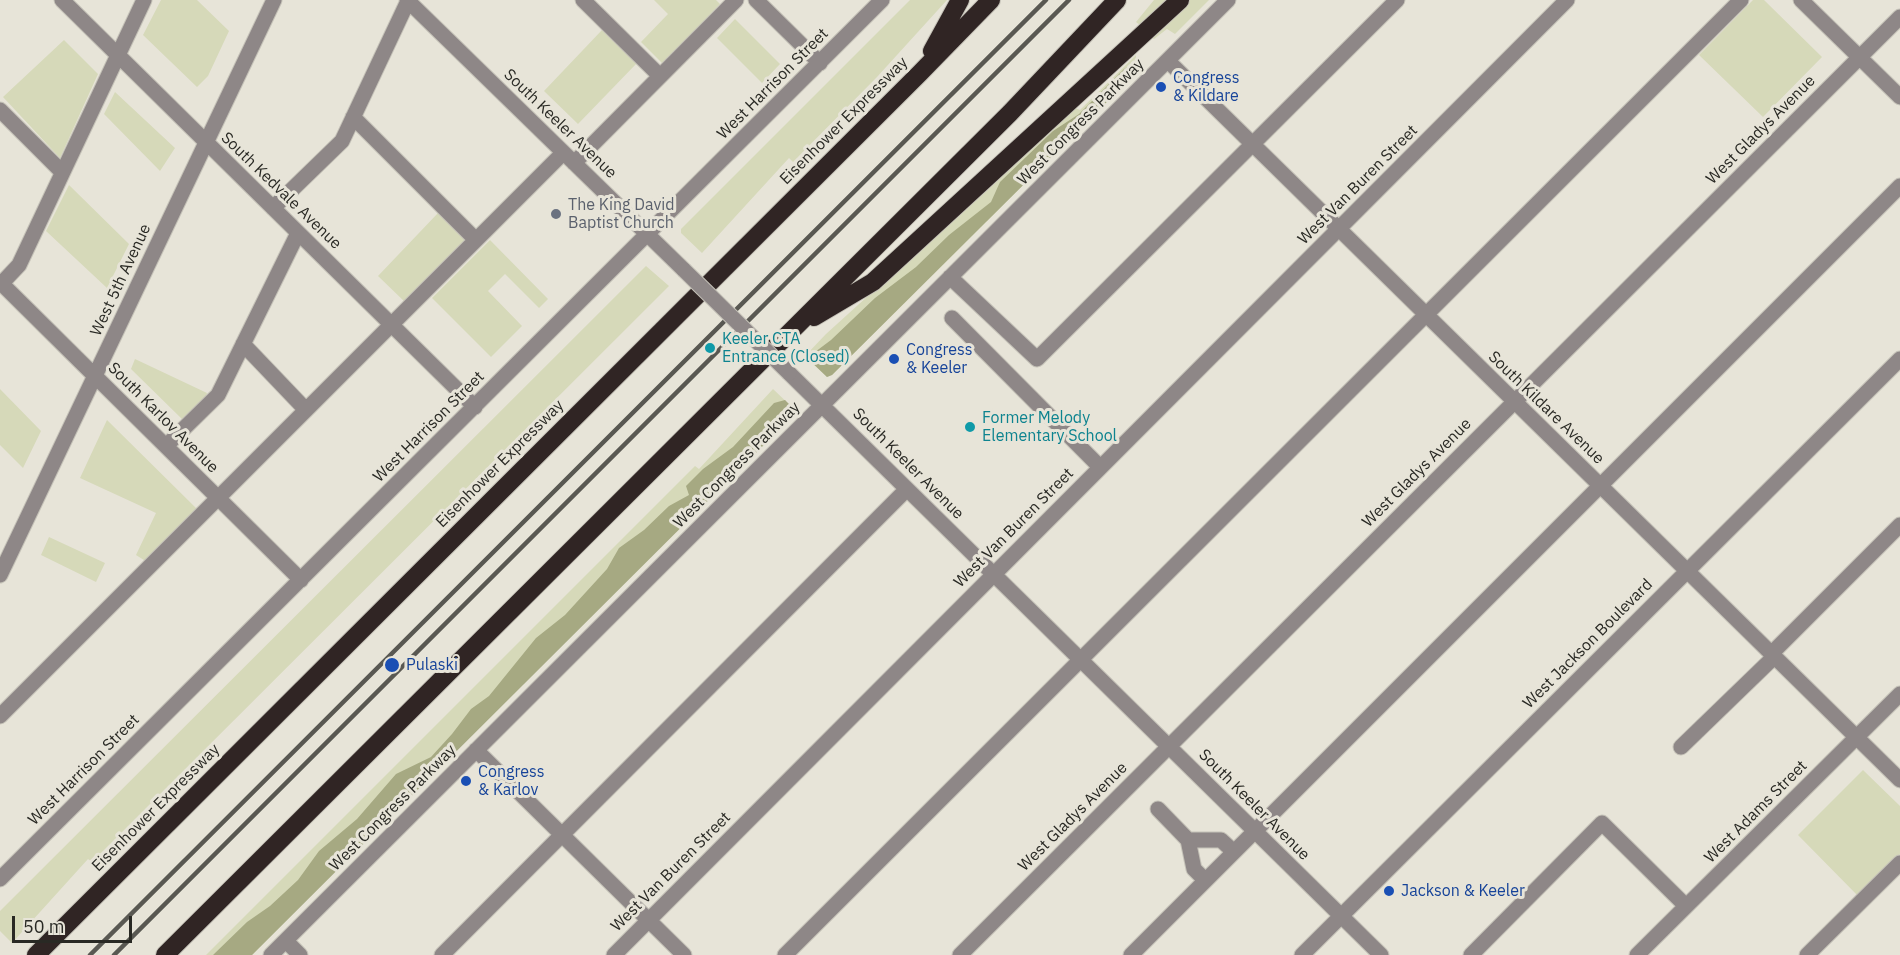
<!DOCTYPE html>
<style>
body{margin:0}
#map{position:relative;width:1900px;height:955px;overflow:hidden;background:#e7e4d8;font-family:"IBM Plex Sans",sans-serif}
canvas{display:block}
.scale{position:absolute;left:12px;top:916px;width:120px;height:27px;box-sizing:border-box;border:3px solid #292924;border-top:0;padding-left:8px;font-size:18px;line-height:21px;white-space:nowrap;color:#292924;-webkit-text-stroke:4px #e7e4d8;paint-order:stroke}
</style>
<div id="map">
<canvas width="1900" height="955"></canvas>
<div class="scale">50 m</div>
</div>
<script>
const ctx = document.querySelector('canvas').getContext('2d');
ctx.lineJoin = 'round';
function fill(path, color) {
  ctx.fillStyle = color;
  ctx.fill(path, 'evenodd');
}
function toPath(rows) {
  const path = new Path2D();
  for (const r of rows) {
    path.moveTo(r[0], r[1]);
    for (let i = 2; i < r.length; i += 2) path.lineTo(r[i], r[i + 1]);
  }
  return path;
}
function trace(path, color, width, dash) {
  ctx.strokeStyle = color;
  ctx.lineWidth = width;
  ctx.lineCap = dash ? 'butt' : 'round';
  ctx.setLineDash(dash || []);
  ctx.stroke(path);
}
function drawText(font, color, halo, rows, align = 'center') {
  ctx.font = font + ' "IBM Plex Sans",sans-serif';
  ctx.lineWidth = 6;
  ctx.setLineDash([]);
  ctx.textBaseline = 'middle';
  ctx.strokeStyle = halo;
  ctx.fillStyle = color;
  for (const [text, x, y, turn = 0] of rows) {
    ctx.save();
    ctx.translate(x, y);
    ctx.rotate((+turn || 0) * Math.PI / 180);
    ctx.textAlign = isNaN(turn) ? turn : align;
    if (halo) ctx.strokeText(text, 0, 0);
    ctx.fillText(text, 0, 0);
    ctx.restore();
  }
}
fill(toPath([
 [161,0,197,0,229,31,208,76,197,87,143,35],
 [654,0,716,0,720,4,663,64,641,42,668,14],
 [910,0,947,0,877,77,793,162,789,158,702,253,681,233,681,229],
 [1154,0,1169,0,1141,26,1136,22],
 [1189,0,1209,0,1175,34,1167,29,1154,39,1151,37],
 [1753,0,1764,0,1822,57,1763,117,1699,55],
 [735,19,780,64,762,83,717,38],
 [602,30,637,63,578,124,544,91],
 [64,40,98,74,60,158,3,97],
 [1136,55,1136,62,1142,67,832,375,827,377,805,356,826,334,1075,108,1080,110],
 [115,92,175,148,160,171,104,114],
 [69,185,129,244,107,288,46,231],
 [438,213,466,239,406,303,378,276],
 [490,240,548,299,539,308,505,274,488,291,522,326,491,357,432,298],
 [646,266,669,286,92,862,88,859,12,943,0,931,0,911],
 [135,359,207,393,204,402,184,421,131,369],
 [0,389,41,431,23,468,0,445],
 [773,389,795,410,252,955,206,955,695,466,699,469],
 [107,420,197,509,147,562,136,555,156,513,80,478],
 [49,537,105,563,96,582,41,555],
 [1863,770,1900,806,1900,854,1858,896,1798,835]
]), '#d6d9b9');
fill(toPath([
 [1136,62,1142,67,832,375,827,377,807,358,831,340,875,298,916,267,949,235,991,202,1000,182,1026,157,1053,131,1079,114,1124,69],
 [785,400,795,410,795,414,252,955,213,955,247,922,270,906,298,880,319,851,357,819,396,774,431,757,452,734,471,709,489,696,536,638,565,615,607,569,619,548,644,530,669,506,689,495,686,486,703,469,733,447,774,403]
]), '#a6a982');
const minor = toPath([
 [62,0,475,407],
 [407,0,684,270],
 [583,0,660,76],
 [756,0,820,63],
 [1801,0,1900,97],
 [1168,61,1900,780],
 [0,110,62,172],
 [353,117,476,240],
 [574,163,736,0],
 [273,208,342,141,408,1],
 [950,277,1037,359,1397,0],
 [0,282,301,580],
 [2,283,19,265,144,0],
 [952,318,1100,467],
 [243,344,306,410],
 [789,373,1381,955],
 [166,446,218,395,298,233],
 [0,575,274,0],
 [1771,654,1900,525],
 [0,716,563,153],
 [1681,747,1774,657],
 [476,750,684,955],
 [1158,809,1188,840],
 [0,879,882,0],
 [1205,880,1194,869,1188,840,1221,840,1234,852],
 [286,941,300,955],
 [271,955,1228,0],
 [442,955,907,489],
 [614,955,1567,0],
 [785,955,1741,0],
 [960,955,1900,17],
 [1131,955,1900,186],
 [1302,955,1900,359],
 [1471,955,1602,823,1686,906],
 [1637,955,1900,694],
 [1807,955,1900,863]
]);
const highway = toPath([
 [932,51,960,0],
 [814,317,873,282,1180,0],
 [36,955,920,73,991,0],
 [165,955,1010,113,1117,0]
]);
trace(minor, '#c5c2b8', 17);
trace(highway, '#c5c2b8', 20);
trace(minor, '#8e8787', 15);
trace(highway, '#302524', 18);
trace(toPath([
 [90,955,1046,0],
 [114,955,1069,0]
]), '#595852', 4.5);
const minorBridge = toPath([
 [684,270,789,373]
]);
trace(minorBridge, '#c5c2b8', 17, []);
trace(minorBridge, '#8e8787', 15);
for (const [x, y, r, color] of [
 [1161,87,6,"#1a4fb4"],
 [556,214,6,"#6b7280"],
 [710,348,6,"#0f9aa8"],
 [894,359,6,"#1a4fb4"],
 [970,427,6,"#0f9aa8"],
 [392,665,8,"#1a4fb4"],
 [466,781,6,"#1a4fb4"],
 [1389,891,6,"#1a4fb4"]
]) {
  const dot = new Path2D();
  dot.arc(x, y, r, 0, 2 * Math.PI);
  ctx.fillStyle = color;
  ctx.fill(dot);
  trace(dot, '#e7e4d8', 2);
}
drawText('16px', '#164399', '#e7e4d8', [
 ["Congress",1173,78],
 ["& Kildare",1173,96],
 ["Congress",906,350],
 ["& Keeler",906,368],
 ["Pulaski",406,665],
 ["Congress",478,772],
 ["& Karlov",478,790],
 ["Jackson & Keeler",1401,891]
], 'left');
drawText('16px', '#292924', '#e7e4d8', [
 ["West Harrison Street",773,84,-45],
 ["Eisenhower Expressway",844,121,-45],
 ["West Congress Parkway",1081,122,-45],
 ["South Keeler Avenue",560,124,44],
 ["West Gladys Avenue",1761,130,-45],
 ["West Van Buren Street",1358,185,-45],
 ["South Kedvale Avenue",281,191,44],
 ["West 5th Avenue",121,280,-65],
 ["South Kildare Avenue",1546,408,44],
 ["South Karlov Avenue",163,418,45],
 ["West Harrison Street",429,427,-45],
 ["Eisenhower Expressway",500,464,-45],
 ["South Keeler Avenue",908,464,45],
 ["West Congress Parkway",737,465,-45],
 ["West Gladys Avenue",1417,473,-45],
 ["West Van Buren Street",1014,528,-45],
 ["West Jackson Boulevard",1588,644,-45],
 ["West Harrison Street",84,770,-45],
 ["South Keeler Avenue",1254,805,45],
 ["Eisenhower Expressway",156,808,-45],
 ["West Congress Parkway",393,808,-45],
 ["West Adams Street",1756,812,-45],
 ["West Gladys Avenue",1073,817,-45],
 ["West Van Buren Street",671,872,-45]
]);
drawText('16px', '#5b616d', '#e7e4d8', [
 ["The King David",568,205],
 ["Baptist Church",568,223]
], 'left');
drawText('16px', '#0d838f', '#e7e4d8', [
 ["Keeler CTA",722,339],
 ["Entrance (Closed)",722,357],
 ["Former Melody",982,418],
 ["Elementary School",982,436]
], 'left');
</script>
